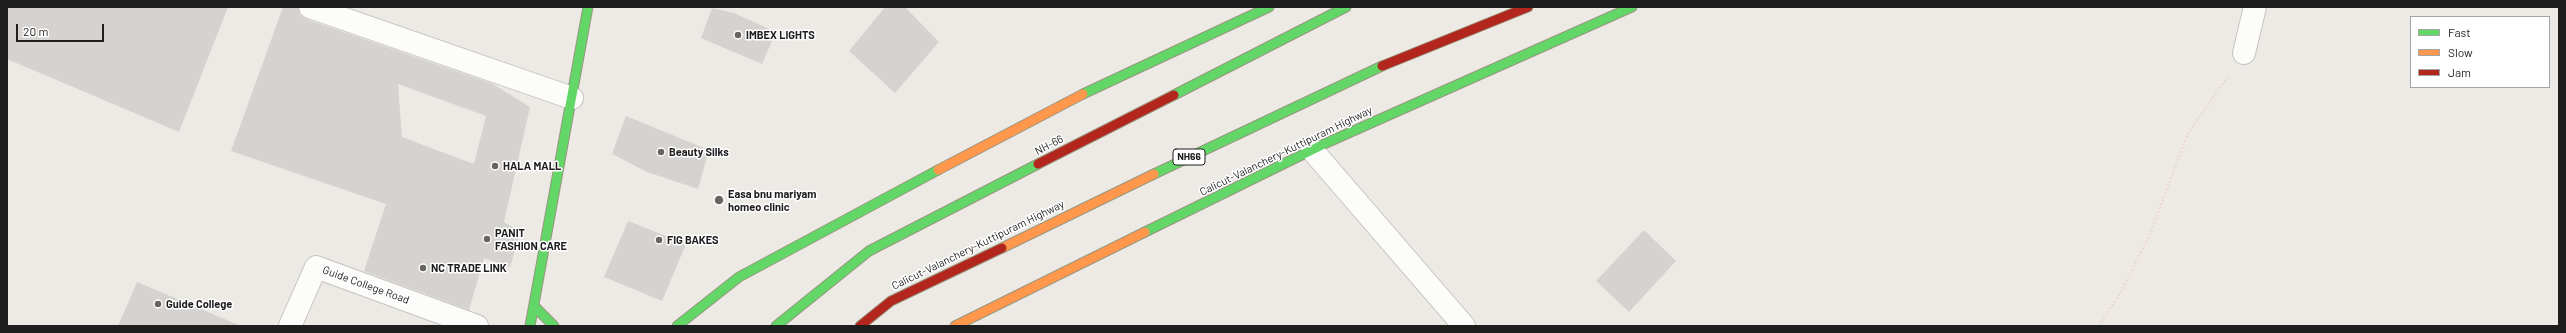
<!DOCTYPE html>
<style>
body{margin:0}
#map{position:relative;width:2566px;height:333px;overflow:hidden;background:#edeae6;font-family:Barlow,sans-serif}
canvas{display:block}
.frame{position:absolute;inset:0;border:8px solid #1e1e1e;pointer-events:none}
.legend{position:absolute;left:2410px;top:16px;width:140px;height:72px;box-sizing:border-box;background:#fff;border:1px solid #a5a5a5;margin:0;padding:5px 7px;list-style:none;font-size:12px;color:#1e1e1e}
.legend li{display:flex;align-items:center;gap:8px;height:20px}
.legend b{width:20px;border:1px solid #a5a5a5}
.scale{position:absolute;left:16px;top:24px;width:88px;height:18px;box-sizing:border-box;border:2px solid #1e1e1e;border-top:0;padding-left:5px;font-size:12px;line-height:14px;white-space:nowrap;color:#1e1e1e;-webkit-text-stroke:3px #fff;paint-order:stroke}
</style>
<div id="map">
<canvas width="2566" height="333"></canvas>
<div class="frame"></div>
<ul class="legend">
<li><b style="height:5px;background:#63d668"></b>Fast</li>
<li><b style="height:5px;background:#ff974d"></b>Slow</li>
<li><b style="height:5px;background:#b3261e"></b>Jam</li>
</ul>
<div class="scale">20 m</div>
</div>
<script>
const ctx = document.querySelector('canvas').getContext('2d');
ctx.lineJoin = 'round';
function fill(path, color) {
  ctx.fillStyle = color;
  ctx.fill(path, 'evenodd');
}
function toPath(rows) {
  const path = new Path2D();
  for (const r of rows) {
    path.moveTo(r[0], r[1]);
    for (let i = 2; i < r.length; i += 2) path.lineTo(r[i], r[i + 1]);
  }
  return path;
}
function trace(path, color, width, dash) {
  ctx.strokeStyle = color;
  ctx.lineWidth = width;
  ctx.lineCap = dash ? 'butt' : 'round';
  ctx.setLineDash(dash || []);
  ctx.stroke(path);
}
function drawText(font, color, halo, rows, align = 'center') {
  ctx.font = font + ' Barlow,sans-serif';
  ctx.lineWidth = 3;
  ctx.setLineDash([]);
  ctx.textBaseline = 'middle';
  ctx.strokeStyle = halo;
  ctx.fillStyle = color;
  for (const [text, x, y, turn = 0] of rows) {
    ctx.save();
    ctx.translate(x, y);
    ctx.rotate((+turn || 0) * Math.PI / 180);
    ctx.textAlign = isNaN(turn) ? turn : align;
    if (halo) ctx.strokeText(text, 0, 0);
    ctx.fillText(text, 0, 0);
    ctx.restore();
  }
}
fill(toPath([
 [7,7,228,7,179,132,7,59],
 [283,7,298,7,300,15,306,19,493,84,530,107,504,222,521,232,510,267,484,258,469,310,364,271,386,204,231,151],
 [398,84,486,116,474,164,402,137],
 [885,7,905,7,939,42,895,93,849,51],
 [712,8,734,13,776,32,762,64,701,38],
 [626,116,709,150,698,189,647,172,612,154],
 [628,221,686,244,662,301,604,277],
 [1644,230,1676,261,1629,312,1596,281],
 [137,282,241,326,118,326]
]), '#d5d2cf');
const street = toPath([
 [310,7,572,98],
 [2244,53,2255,7],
 [1312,150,1464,326],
 [290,326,316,267,477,326]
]);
const fast = toPath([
 [1083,94,1269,7],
 [1174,95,1346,7],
 [1154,174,1382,66],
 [1145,232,1324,144,1632,7],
 [534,306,554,326],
 [530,326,588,7],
 [677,326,739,277,938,170],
 [776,326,869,251,1038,164]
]);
const slow = toPath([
 [938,170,1083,94],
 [1002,248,1154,174],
 [955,326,1145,232]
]);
const jam = toPath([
 [1382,66,1528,7],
 [1038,164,1174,95],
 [860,326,891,301,1002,248]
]);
trace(street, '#c5c4c2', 24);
trace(fast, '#98967e', 11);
trace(slow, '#98967e', 11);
trace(jam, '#98967e', 11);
trace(toPath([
 [2099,326,2122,290,2150,234,2188,133,2229,75]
]), '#ebd8d8', 2.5, [2, 2]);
trace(street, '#fcfcfb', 22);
trace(fast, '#63d668', 9);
trace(slow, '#ff974d', 9);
trace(jam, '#b3261e', 9);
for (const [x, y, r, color] of [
 [738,35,4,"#666564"],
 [661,152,4,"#666564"],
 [495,166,4,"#666564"],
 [719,200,5,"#666564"],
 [487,239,4,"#666564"],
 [659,240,4,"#666564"],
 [423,268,4,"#666564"],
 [158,304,4,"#666564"]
]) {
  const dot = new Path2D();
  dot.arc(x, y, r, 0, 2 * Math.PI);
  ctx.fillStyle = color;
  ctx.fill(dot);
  trace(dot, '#fff', 1.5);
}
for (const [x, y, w] of [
 [1189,157,32]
]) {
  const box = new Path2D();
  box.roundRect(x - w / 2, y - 8, w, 16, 3);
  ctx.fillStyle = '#fff';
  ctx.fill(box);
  trace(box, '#1e1e1e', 1);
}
drawText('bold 10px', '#1e1e1e', null, [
 ["NH66",1189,157]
]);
drawText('bold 11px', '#1e1e1e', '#fff', [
 ["IMBEX LIGHTS",746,35],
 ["Beauty Silks",669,152],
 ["HALA MALL",503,166],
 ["Easa bnu mariyam",728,194],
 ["homeo clinic",728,207],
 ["PANIT",495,233],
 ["FASHION CARE",495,246],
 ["FIG BAKES",667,240],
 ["NC TRADE LINK",431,268],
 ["Guide College",166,304]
], 'left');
drawText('11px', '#1e1e1e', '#fff', [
 ["NH-66",1049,145,-27],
 ["Calicut-Valanchery-Kuttipuram Highway",1286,151,-26],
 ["Calicut-Valanchery-Kuttipuram Highway",978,245,-26],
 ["Guide College Road",366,285,20]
]);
</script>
